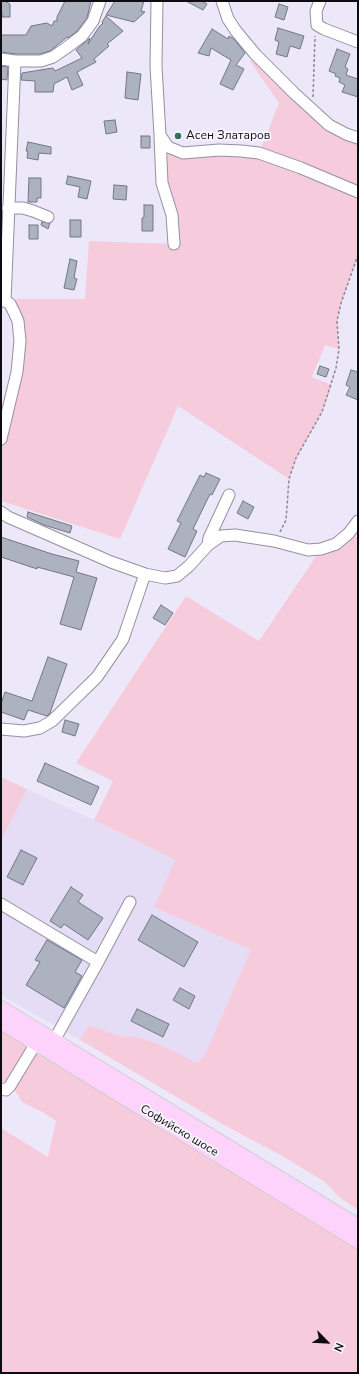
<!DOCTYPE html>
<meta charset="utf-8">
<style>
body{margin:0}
#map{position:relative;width:359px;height:1374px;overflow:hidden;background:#ede8f9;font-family:"Nunito Sans",sans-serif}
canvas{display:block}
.frame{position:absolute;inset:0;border:2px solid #0e0c12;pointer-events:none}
.north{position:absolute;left:307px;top:1322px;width:40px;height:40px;-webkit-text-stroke:3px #f9f7fe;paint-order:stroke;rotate:114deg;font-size:11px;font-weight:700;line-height:16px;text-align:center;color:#0e0c12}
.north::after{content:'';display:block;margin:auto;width:14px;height:18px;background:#0e0c12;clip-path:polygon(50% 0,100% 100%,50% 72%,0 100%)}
</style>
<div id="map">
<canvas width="359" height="1374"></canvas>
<div class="frame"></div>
<div class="north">N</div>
</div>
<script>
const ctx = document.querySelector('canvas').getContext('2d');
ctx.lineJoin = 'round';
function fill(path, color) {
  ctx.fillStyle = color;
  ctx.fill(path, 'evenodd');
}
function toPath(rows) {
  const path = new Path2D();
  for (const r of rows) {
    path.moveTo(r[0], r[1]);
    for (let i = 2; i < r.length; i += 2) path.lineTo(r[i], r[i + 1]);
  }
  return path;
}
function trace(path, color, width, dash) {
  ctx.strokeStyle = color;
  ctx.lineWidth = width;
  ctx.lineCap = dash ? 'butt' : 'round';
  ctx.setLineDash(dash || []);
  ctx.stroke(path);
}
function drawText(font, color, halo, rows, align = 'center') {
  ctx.font = font + ' "Nunito Sans",sans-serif';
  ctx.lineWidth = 3.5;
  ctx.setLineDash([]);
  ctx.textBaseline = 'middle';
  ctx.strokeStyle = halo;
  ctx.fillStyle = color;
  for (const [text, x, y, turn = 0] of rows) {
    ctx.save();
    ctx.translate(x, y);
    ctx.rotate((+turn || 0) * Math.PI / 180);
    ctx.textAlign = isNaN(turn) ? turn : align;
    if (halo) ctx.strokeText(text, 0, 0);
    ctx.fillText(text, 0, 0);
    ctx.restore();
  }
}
fill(toPath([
 [27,789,94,820,175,860,154,907,251,950,206,1052,198,1063,161,1045,138,1037,120,1036,89,1025,80,1040,1,995,1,841]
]), '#e5ddf5');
fill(toPath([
 [255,54,317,114,358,138,358,255,341,303,337,321,339,349,325,345,312,377,332,385,322,412,296,458,289,479,178,406,120,539,1,501,1,436,20,342,15,299,85,299,89,241,173,244,166,198,168,147,259,153,279,103,250,61],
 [349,533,358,538,358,1210,338,1196,325,1182,284,1157,224,1125,80,1040,89,1025,120,1036,138,1037,161,1045,198,1063,206,1052,251,950,154,907,175,860,94,820,113,781,76,763,186,596,259,641,321,549],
 [1,777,27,789,1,841],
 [1,1022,358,1241,358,1373,1,1373,1,1128,48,1157,56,1121,44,1113,22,1102,9,1081,1,1083]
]), '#f6ccdc');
const building = toPath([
 [1,1,5,1,10,4,10,17,2,17,1,1],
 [65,1,91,1,87,18,77,31,68,38,67,37,50,51,40,54,16,54,1,52,1,35,26,35,31,26,47,23,52,26,54,21,57,21,57,17,65,1],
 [115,1,144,1,141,11,145,12,134,22,106,15,115,1],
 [186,1,201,1,207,4,203,10,186,1],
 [279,4,288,7,284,20,275,17,279,4],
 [106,16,123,31,107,44,109,46,94,59,96,62,77,72,83,85,72,90,67,77,54,84,53,92,35,92,35,81,21,80,22,73,53,68,55,71,82,58,76,50,90,38,88,44,99,27,103,23,102,22,106,16],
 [278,28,304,36,300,49,290,46,287,57,276,54,279,42,275,40,278,28],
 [212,29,228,39,229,36,234,39,245,53,236,65,244,69,233,90,220,84,231,60,211,48,209,56,198,53,212,29],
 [337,49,350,54,345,67,348,69,346,75,358,79,358,97,342,92,345,85,339,82,340,78,335,76,336,74,329,71,337,49],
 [1,66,8,67,7,80,1,79,1,66],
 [127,72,141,74,138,100,125,98,127,72],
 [115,120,117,132,106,134,104,121,115,120],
 [141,136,150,136,150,148,141,148,141,136],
 [28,142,51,147,51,154,39,153,38,160,27,158,28,151,26,151,28,142],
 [68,176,91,181,87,199,78,197,80,187,66,184,68,176],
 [29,178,41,178,41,198,37,198,37,202,28,202,29,178],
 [114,185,127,186,126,200,113,199,114,185],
 [144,205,153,205,153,231,142,231,142,218,144,217,144,205],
 [70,220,81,220,81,237,70,237,70,220],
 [42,222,50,223,48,229,41,225,42,222],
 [29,225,38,225,38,239,29,239,29,225],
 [70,259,77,261,74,278,77,279,74,290,64,288,70,259],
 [320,366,329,369,326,377,317,374,320,366],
 [351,370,358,372,358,400,346,395,350,387,346,385,351,370],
 [206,473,220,479,212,495,210,494,193,529,197,531,185,557,168,549,181,523,177,521,200,475,204,477,206,473],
 [243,501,254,507,248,519,237,513,243,501],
 [28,512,72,526,70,533,44,525,27,517,28,512],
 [1,537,52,554,79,561,76,572,97,578,81,630,60,624,74,577,37,567,37,569,1,557,1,537],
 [161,605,173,613,165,625,153,618,161,605],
 [48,657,67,664,50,713,47,716,28,710,24,720,1,712,1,704,5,692,32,701,48,657],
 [65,720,79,724,75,736,62,732,65,720],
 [45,763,99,787,91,805,37,781,45,763],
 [21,850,37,858,23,885,7,877,21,850],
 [71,887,83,895,78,902,103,918,88,940,64,924,61,928,50,921,71,887],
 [152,915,198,942,184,967,138,940,152,915],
 [47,940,82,960,75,972,82,976,64,1008,26,985,40,962,35,960,47,940],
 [180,988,195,996,189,1009,173,1000,180,988],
 [137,1009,169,1024,163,1037,131,1021,137,1009]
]);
fill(building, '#adb2c1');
trace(building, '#727685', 1);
const minor = toPath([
 [157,1,156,66,160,135,168,147,183,153,219,150,241,151,259,153,301,168,358,192],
 [222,1,228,19,236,31,255,54,294,93,329,125,346,134,358,138],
 [320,1,316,11,317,25,324,29,358,42],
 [1,59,15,61,41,61,53,57,66,48,82,36,93,21,100,1],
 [160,136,162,183,172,215,174,244],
 [8,208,23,208,33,211,48,217],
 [1,301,5,301,10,304,14,312,18,321,20,341,17,372,1,439],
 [5,301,15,61],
 [1,512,8,517,111,562,145,574,165,578,177,576,189,566,208,545,221,536,235,535,274,541,308,550,321,549,336,544,349,533,358,521],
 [208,545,209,538,229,495],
 [1,729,24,731,40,728,52,721,97,677,123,639,145,574],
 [1,904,98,962],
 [51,1046,98,962,130,902],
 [1,1089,6,1090,10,1086,36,1043]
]);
const major = toPath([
 [1,1008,358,1226],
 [1,1022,358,1241]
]);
trace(minor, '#95909f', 13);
trace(major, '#cfced0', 16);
trace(toPath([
 [313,97,315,36],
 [280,532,286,520,289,479,296,458,322,412,336,368,339,349,337,321,341,303,358,255],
 [1,659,1,669]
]), '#8c8894', 1.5, [3, 2]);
trace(minor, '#fff', 11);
trace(major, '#fdd3fb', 14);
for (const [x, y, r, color] of [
 [178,136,4,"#346f5a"]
]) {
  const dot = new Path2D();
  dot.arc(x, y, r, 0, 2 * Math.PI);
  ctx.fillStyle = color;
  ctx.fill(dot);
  trace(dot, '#f9f7fe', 1.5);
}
drawText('12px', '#0e0c12', '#f9f7fe', [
 ["Асен Златаров",186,136]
], 'left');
drawText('12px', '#0e0c12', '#f9f7fe', [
 ["Софийско шосе",179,1131,31]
]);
</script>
